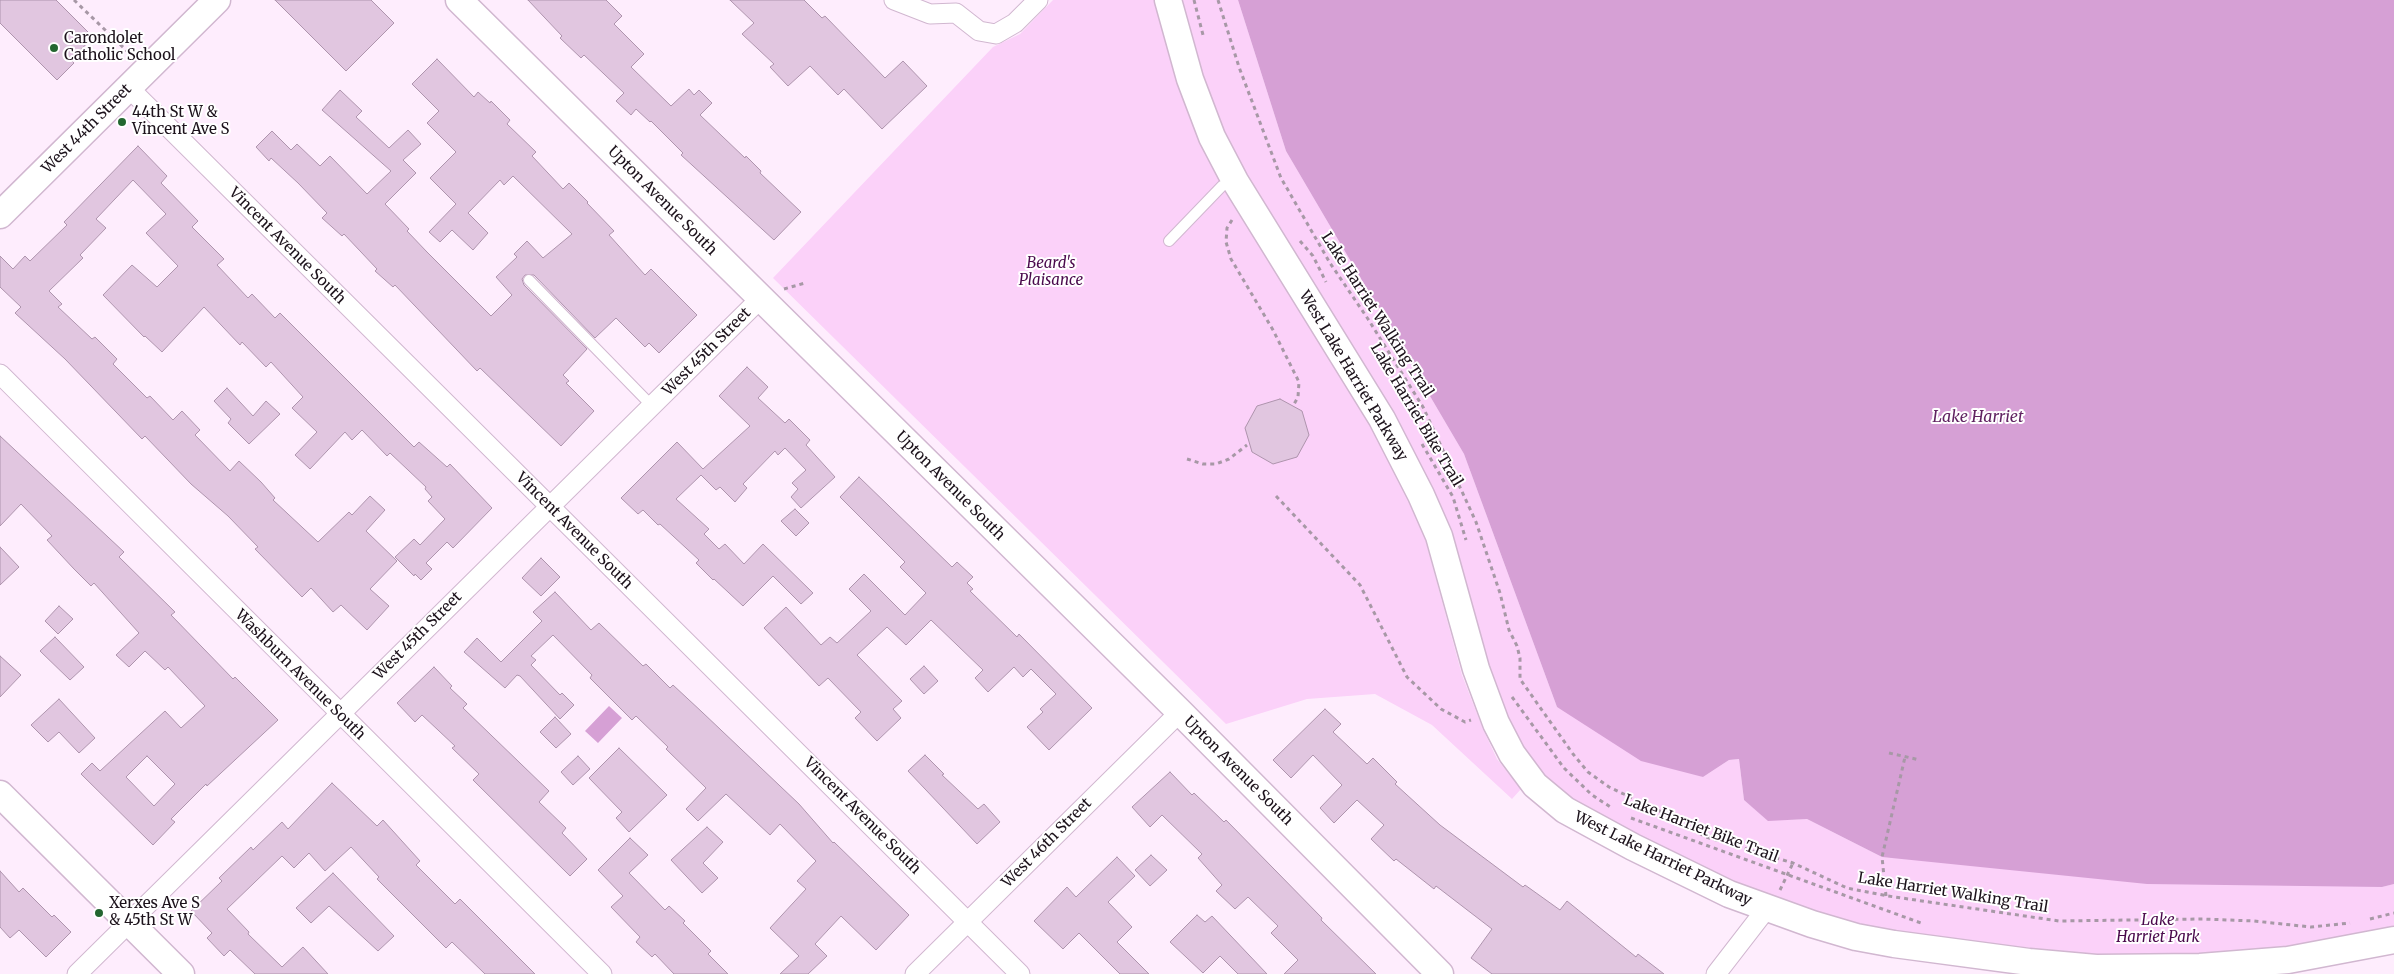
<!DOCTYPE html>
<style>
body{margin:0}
canvas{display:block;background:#feedfd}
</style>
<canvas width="2394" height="974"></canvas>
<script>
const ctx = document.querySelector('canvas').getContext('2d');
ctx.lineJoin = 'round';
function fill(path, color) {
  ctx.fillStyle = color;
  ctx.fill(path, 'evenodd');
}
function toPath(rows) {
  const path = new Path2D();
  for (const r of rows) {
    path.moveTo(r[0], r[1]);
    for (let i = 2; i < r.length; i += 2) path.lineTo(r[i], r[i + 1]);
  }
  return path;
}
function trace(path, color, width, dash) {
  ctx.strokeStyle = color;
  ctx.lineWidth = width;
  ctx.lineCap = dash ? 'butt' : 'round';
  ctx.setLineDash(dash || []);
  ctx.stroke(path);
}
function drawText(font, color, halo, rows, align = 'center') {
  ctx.font = font + ' Merriweather,serif';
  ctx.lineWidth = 4;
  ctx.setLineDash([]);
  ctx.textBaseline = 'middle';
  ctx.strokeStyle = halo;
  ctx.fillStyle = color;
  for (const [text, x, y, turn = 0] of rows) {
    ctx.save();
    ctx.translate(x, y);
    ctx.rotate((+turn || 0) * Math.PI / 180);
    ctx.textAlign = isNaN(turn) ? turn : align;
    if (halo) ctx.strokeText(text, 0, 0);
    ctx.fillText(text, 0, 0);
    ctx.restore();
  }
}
fill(toPath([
 [1053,0,1160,0,1184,82,1414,498,1462,675,1483,729,1497,759,1521,789,1512,799,1432,725,1375,694,1307,699,1226,724,773,278,993,47,1020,34],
 [1168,0,1238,0,1286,151,1464,454,1557,707,1703,777,1729,760,1739,759,1744,800,1768,820,1807,819,1882,857,2382,887,2394,884,2394,930,2272,952,2115,957,1929,937,1856,924,1781,905,1569,802,1512,754,1445,556,1270,241]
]), '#fbd1f9');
fill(toPath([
 [1238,0,2394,0,2394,884,2382,887,2147,884,1882,857,1807,819,1768,821,1744,800,1739,759,1729,760,1703,777,1641,761,1557,707,1464,454,1286,151],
 [609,706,622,718,598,743,585,731]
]), '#d6a0d5');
const building = toPath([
 [0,0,56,0,93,37,71,60,74,63,57,80,0,23,0,0],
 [275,0,371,0,394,23,346,71,275,0],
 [528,0,606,0,622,16,614,24,644,54,631,67,671,106,689,89,694,95,699,90,712,103,700,115,745,158,746,156,761,171,760,173,801,212,774,240,681,155,683,153,651,121,650,122,636,109,631,115,616,101,624,93,584,55,581,58,560,38,562,36,528,0],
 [730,0,804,0,822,18,825,16,885,78,903,61,927,86,882,129,844,89,838,95,810,66,788,86,770,67,774,64,742,34,754,23,730,0],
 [437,59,474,97,478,92,490,103,491,101,510,120,507,124,536,152,532,156,563,189,569,183,588,202,587,203,614,231,609,235,645,275,651,269,697,315,659,353,649,343,645,347,616,318,595,338,534,275,525,275,522,279,524,285,587,349,563,375,569,381,566,383,594,411,561,446,480,368,477,371,395,285,393,287,375,271,377,269,344,234,342,236,322,218,327,213,298,183,271,158,269,161,256,147,272,131,291,150,297,144,320,166,330,156,367,194,391,171,322,110,340,90,362,111,356,117,389,148,408,130,421,144,403,160,416,173,385,204,409,229,407,231,427,252,491,316,512,295,496,277,517,257,514,254,527,241,543,258,572,234,513,176,504,185,500,180,468,213,488,233,473,250,452,230,440,242,429,232,456,204,430,178,456,152,427,123,439,111,412,84,437,59],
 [138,146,167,176,161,183,198,221,192,227,224,259,217,265,248,298,252,294,275,318,280,313,414,447,419,442,447,467,450,464,492,508,453,548,447,542,426,563,432,569,421,580,415,574,414,576,395,557,414,539,420,545,445,519,428,501,432,497,425,489,426,487,390,453,387,456,362,430,352,440,345,432,310,469,295,455,317,432,292,408,303,397,271,362,266,367,242,342,240,345,204,307,162,352,145,336,144,337,103,295,132,265,157,287,178,266,146,233,166,214,133,180,96,219,106,228,80,255,83,258,49,291,62,304,58,307,92,339,95,337,117,359,113,364,147,398,150,396,173,420,182,411,200,430,195,435,230,471,239,461,261,482,275,498,273,500,318,542,349,512,352,515,370,496,385,510,366,531,397,561,370,589,389,606,367,630,341,605,333,612,311,588,302,597,255,549,258,547,228,516,191,484,145,436,142,439,65,359,15,313,21,307,0,287,0,256,13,269,25,256,30,261,67,225,64,222,138,146],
 [747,367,768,387,758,398,785,423,789,419,810,440,806,445,835,477,801,508,791,497,798,489,792,483,806,470,785,448,778,455,775,451,743,484,747,488,735,502,720,487,716,490,701,475,676,499,709,529,704,534,719,549,725,544,744,564,763,544,813,593,801,604,773,576,743,606,714,579,713,580,696,563,699,560,660,524,658,525,643,510,638,514,621,498,677,442,703,469,750,426,719,396,747,367],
 [227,388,253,416,266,401,280,414,249,444,228,423,231,419,214,401,227,388],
 [1280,399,1302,411,1309,435,1297,457,1273,464,1252,452,1245,428,1257,406,1280,399],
 [0,436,124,552,119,557,175,612,171,615,233,679,235,677,278,720,207,786,206,784,171,819,175,822,153,845,81,774,92,763,100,771,165,711,181,728,205,706,168,667,165,670,145,651,129,667,116,655,139,633,94,583,91,586,74,569,47,540,52,536,21,504,0,526,0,436],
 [147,756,175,784,154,806,126,777,147,756],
 [859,477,952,567,957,562,973,577,967,583,973,589,970,591,1017,637,1019,634,1092,708,1049,750,1027,727,1043,712,1040,709,1056,694,1031,669,1023,677,1014,667,988,692,975,678,983,670,931,620,906,645,887,627,857,655,902,701,893,709,901,718,877,741,855,718,861,712,828,678,819,686,764,628,786,607,821,645,830,637,837,643,871,611,849,589,864,574,905,615,926,593,900,567,905,562,840,497,859,477],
 [795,509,809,523,796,536,781,521,795,509],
 [0,547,19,567,0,585,0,547],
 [541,558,560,577,541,596,522,578,541,558],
 [555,592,591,630,599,623,643,666,646,664,670,688,673,685,702,712,799,804,833,843,834,842,909,915,876,950,841,916,815,944,827,956,808,974,780,974,799,956,770,928,806,889,797,881,816,861,780,824,770,835,726,794,698,821,686,809,706,788,666,749,668,747,636,716,632,720,590,678,592,675,553,635,531,656,536,660,531,665,560,695,562,693,574,705,560,719,520,676,517,675,505,688,464,652,477,638,501,662,542,621,533,612,555,592],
 [59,606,73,619,58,634,45,621,59,606],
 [55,637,84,667,70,680,40,651,55,637],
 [0,656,21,675,0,697,0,656],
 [924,666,938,681,924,694,910,679,924,666],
 [434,667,452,686,450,688,467,704,463,708,549,791,539,802,566,828,562,833,587,859,570,876,473,780,479,774,452,748,455,746,422,715,415,722,397,703,434,667],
 [59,699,95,738,79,753,59,732,48,742,31,725,59,699],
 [1325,709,1341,724,1333,732,1367,764,1373,758,1397,782,1395,784,1440,825,1523,887,1525,885,1560,910,1567,901,1636,957,1638,954,1664,974,1492,974,1471,958,1492,929,1436,886,1434,889,1396,859,1394,861,1371,839,1384,825,1357,800,1334,823,1320,808,1342,785,1313,755,1291,778,1273,760,1325,709],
 [555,717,571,734,556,748,540,732,555,717],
 [619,748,667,795,629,832,616,818,622,812,589,778,619,748],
 [925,755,944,774,942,775,978,809,984,804,1000,822,977,844,908,771,925,755],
 [578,756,590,769,573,785,561,772,578,756],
 [1170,772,1192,795,1194,793,1224,822,1226,820,1322,918,1321,920,1376,974,1284,974,1298,960,1271,933,1278,926,1248,897,1235,909,1216,891,1222,885,1198,858,1202,854,1162,815,1150,827,1132,807,1170,772],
 [332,783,377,826,383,820,420,861,416,865,455,904,460,899,535,974,485,974,452,942,446,948,377,879,379,877,351,847,325,871,309,853,294,868,282,856,227,909,249,932,248,934,282,967,303,947,328,974,255,974,230,950,224,956,207,938,212,933,191,911,222,881,219,878,251,847,253,850,282,822,288,829,332,783],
 [707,827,723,842,703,863,718,878,702,893,671,860,707,827],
 [630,838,648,855,629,873,665,910,669,906,685,921,683,923,711,951,708,954,728,974,674,974,655,954,652,957,636,942,640,937,611,907,623,896,598,870,630,838],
 [1151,855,1167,870,1150,886,1135,870,1151,855],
 [1117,857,1135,876,1108,902,1132,927,1117,942,1149,974,1120,974,1079,933,1063,949,1034,921,1067,887,1076,897,1117,857],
 [0,871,19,892,23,888,52,917,54,915,71,932,46,957,19,930,10,938,0,927,0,871],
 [333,873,394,936,378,951,329,906,311,923,296,908,333,873],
 [1197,915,1205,922,1212,916,1267,974,1238,974,1220,956,1203,973,1170,942,1197,915]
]);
fill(building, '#e1c6e0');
trace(building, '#ae94ad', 1);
const lane = toPath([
 [1169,241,1222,186,1234,182],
 [529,280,652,406]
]);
const street = toPath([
 [894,0,930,14,956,13,979,31,996,34,1015,23,1038,0],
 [129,88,1020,974],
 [0,374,602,974],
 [77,974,761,298],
 [915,974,1180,712],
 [1716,974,1767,908]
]);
const secondary = toPath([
 [459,0,1180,712,1440,974],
 [1168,0,1190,79,1212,137,1235,181,1382,419,1421,495,1439,536,1476,669,1496,723,1512,754,1535,785,1565,810,1633,847,1729,894,1812,924,1856,937,1894,944,2029,962,2096,968,2200,967,2288,960,2394,940],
 [0,215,217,0],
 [0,794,181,974]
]);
trace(lane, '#d1b7d0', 12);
trace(street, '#d1b7d0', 21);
trace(secondary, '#d1b7d0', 29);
trace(toPath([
 [74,0,128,52],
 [1194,0,1203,35],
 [1218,0,1239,67,1281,178,1330,263,1368,319,1423,407,1476,522,1500,593,1509,630,1517,646,1520,658,1520,679,1573,754,1588,772,1609,787,1666,814,1706,837,1793,863,1847,888,1888,896,2059,921,2203,919,2254,921,2311,927,2350,923],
 [1232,220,1227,228,1226,242,1231,259,1273,330,1299,382,1298,397,1293,406],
 [1300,241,1313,256,1326,282],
 [784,289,805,283],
 [1422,444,1453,497,1466,540],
 [1187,459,1203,464,1216,464,1229,459,1247,445],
 [1276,496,1360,585,1407,677,1441,709,1465,722,1471,720],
 [1512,697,1564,768,1592,795,1612,808],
 [1889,753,1920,760],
 [1631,818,1921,923],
 [1780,890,1793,863],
 [1886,896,1882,857,1905,757],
 [2370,919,2394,913]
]), '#a798a6', 3, [4, 4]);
trace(lane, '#fff', 10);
trace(street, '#fff', 19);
trace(secondary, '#fff', 26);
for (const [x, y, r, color] of [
 [54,48,5,"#236630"],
 [122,122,5,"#236630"],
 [99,913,5,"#236630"]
]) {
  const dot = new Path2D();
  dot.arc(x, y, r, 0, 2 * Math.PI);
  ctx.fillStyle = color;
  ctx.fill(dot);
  trace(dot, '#fff', 2);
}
drawText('15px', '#1c121b', '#fff', [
 ["Carondolet",64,39],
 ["Catholic School",64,56],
 ["44th St W &",132,113],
 ["Vincent Ave S",132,130],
 ["Xerxes Ave S",109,904],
 ["& 45th St W",109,921]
], 'left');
drawText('15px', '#1c121b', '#fff', [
 ["West 44th Street",87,129,-45],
 ["Upton Avenue South",662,201,45],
 ["Vincent Avenue South",287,246,45],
 ["Lake Harriet Walking Trail",1377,315,57],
 ["West 45th Street",707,352,-45],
 ["West Lake Harriet Parkway",1353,376,59],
 ["Lake Harriet Bike Trail",1416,415,59],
 ["Upton Avenue South",950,486,45],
 ["Vincent Avenue South",574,531,45],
 ["West 45th Street",418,636,-45],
 ["Washburn Avenue South",300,675,45],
 ["Upton Avenue South",1238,771,45],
 ["Vincent Avenue South",862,816,45],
 ["Lake Harriet Bike Trail",1701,829,21],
 ["West 46th Street",1047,843,-45],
 ["West Lake Harriet Parkway",1663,859,26],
 ["Lake Harriet Walking Trail",1953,893,9]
]);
drawText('italic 15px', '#4a094c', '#fff', [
 ["Beard's",1051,264],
 ["Plaisance",1051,281],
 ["Lake",2158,921],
 ["Harriet Park",2158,938]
]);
drawText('italic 16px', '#602261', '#fff', [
 ["Lake Harriet",1978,417]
]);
</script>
